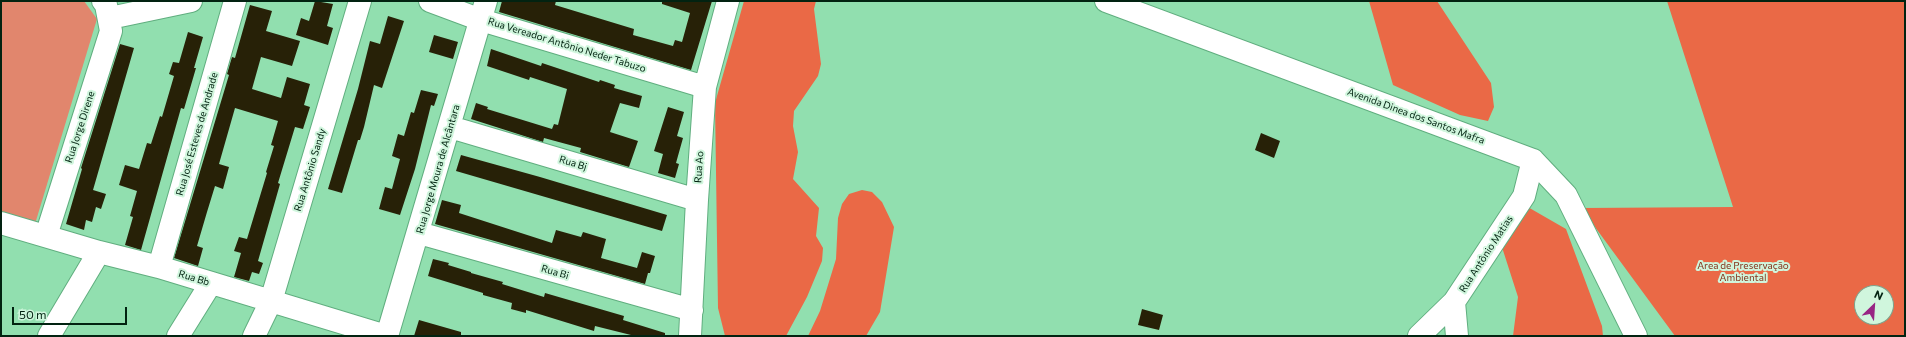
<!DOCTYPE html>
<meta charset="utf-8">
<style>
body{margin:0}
#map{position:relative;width:1906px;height:337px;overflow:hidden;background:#91dfaf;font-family:Commissioner,sans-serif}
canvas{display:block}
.frame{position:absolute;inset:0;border:2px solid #022311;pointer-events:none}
.north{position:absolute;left:1854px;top:285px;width:40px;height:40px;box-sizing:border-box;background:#d0f6dd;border:1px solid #7ea28b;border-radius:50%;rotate:25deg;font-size:11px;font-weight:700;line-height:16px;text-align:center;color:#022311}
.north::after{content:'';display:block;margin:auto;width:14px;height:18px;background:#982684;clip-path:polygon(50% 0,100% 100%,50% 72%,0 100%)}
.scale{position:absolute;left:12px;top:307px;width:115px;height:18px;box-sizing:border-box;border:2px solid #022311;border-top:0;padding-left:5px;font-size:12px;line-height:14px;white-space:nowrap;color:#022311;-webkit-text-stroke:3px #d0f6dd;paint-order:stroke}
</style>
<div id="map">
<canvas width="1906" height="337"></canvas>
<div class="frame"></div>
<div class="north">N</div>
<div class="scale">50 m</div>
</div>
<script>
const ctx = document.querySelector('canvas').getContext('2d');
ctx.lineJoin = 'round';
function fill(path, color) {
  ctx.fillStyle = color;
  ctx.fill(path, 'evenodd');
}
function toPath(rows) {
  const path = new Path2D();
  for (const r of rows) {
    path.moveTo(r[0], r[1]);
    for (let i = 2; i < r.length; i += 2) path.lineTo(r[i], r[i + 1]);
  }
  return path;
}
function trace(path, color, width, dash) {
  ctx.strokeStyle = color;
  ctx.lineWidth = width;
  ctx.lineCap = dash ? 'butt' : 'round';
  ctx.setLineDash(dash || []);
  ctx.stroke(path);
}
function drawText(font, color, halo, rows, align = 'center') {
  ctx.font = font + ' Commissioner,sans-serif';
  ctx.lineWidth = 4;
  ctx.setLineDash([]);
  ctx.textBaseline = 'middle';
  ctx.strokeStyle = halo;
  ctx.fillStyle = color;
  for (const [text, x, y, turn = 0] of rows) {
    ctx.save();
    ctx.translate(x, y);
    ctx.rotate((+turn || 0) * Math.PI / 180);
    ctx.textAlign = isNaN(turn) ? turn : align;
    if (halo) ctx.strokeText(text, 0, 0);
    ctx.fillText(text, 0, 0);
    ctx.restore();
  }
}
fill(toPath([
 [1,1,84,1,97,19,35,224,1,214]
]), '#e1866d');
fill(toPath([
 [744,1,816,1,814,9,821,64,818,76,794,111,793,126,798,152,793,179,819,208,816,236,823,248,822,261,807,297,786,336,725,336,718,308,715,103],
 [1369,1,1437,1,1491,83,1494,107,1488,121,1460,115,1393,85],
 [1667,1,1905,1,1905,336,1675,336,1581,208,1733,207],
 [1862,293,1886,293,1886,317,1862,317],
 [862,190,872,192,882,202,894,227,880,312,866,336,808,336,820,311,836,259,838,218,842,204,849,194],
 [1526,206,1566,229,1602,326,1603,336,1513,336,1518,297,1500,241]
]), '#ea6946');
fill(toPath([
 [315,1,333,4,327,26,333,28,328,45,296,35,301,18,309,21],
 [502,1,556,1,555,5,634,29,633,35,673,46,675,40,682,42,690,13,662,4,662,1,712,1,691,70,499,12],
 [250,5,272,11,266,31,300,41,292,66,261,57,252,89,281,98,287,77,310,84,304,105,310,107,303,129,295,127,278,183,280,184,258,261,263,263,259,274,252,272,249,281,234,277,241,253,234,251,239,237,247,239,267,173,266,172,274,146,271,145,278,121,235,108,219,164,229,167,223,189,215,186,207,212,197,246,203,248,198,266,174,258,229,75,227,74,232,57,235,58],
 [388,16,404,21,382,88,374,85,364,127,360,140,358,140,342,193,328,189,358,89,370,41,380,44],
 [188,32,203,37,194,68,196,68,184,109,181,108,141,250,125,245,133,217,130,216,137,191,119,185,125,165,139,169,147,143,151,144,160,116,162,117,174,76,169,74,173,62,179,63],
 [434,35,458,42,453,59,429,52],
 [120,44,134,48,93,190,106,194,101,209,96,207,92,222,86,220,84,230,66,224,82,169,81,168],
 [491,49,541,66,542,63,599,82,600,80,615,85,614,88,642,96,639,108,620,103,610,132,638,141,629,167,580,152,581,148,544,138,543,142,471,119,476,103,488,107,487,109,552,129,554,124,558,125,567,89,530,77,529,80,487,66],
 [421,90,438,94,434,106,431,105,415,169,400,215,379,209,385,187,392,189,400,159,392,156,398,134,404,136,411,112,414,113],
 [668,107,684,112,677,136,683,138,676,163,679,164,675,178,658,173,663,154,654,151],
 [1261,133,1280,141,1274,158,1255,150],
 [461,155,540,177,667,215,662,231,456,171],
 [442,200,461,205,459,213,552,243,556,230,581,237,583,232,606,239,601,258,637,268,642,252,655,256,650,273,648,273,645,284,435,224],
 [433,259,449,263,448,265,471,272,471,273,503,282,502,284,544,297,545,293,624,316,623,320,665,333,665,336,635,336,595,326,594,331,526,310,526,313,511,309,512,303,483,295,483,293,428,276],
 [1142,309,1163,315,1159,330,1138,325],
 [419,320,461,332,461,336,414,336]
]), '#272107');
const minor = toPath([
 [430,1,481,20,705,87],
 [1106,1,1533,160,1566,195,1636,336],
 [110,18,191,1],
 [450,127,697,200],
 [1,223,99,252,159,267,386,336],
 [419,233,692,310],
 [46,236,111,31,106,5,103,1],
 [159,267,235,1],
 [1454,302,1457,336],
 [49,336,99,252],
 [178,336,211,283],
 [254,336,271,301,360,1],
 [387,336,486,1],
 [690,336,697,200,705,87,728,1],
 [1419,336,1454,302,1524,196,1533,160]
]);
trace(minor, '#60ae7f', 24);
trace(minor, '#fff', 22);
drawText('10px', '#022311', '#d0f6dd', [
 ["Rua Vereador Antônio Neder Tabuzo",567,45,17],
 ["Avenida Dinea dos Santos Mafra",1416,116,20],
 ["Rua Jorge Direne",80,127,-72],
 ["Rua José Esteves de Andrade",197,134,-74],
 ["Rua Bj",573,163,17],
 ["Rua Ao",699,167,-86],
 ["Rua Jorge Moura de Alcântara",438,169,-74],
 ["Rua Antônio Sandy",310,170,-73],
 ["Rua Antônio Matias",1486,254,-57],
 ["Rua Bi",555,272,16],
 ["Rua Bb",194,278,17]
]);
drawText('10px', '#85331c', '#d0f6dd', [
 ["Area de Preservação",1743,266],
 ["Ambiental",1743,278]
]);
</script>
